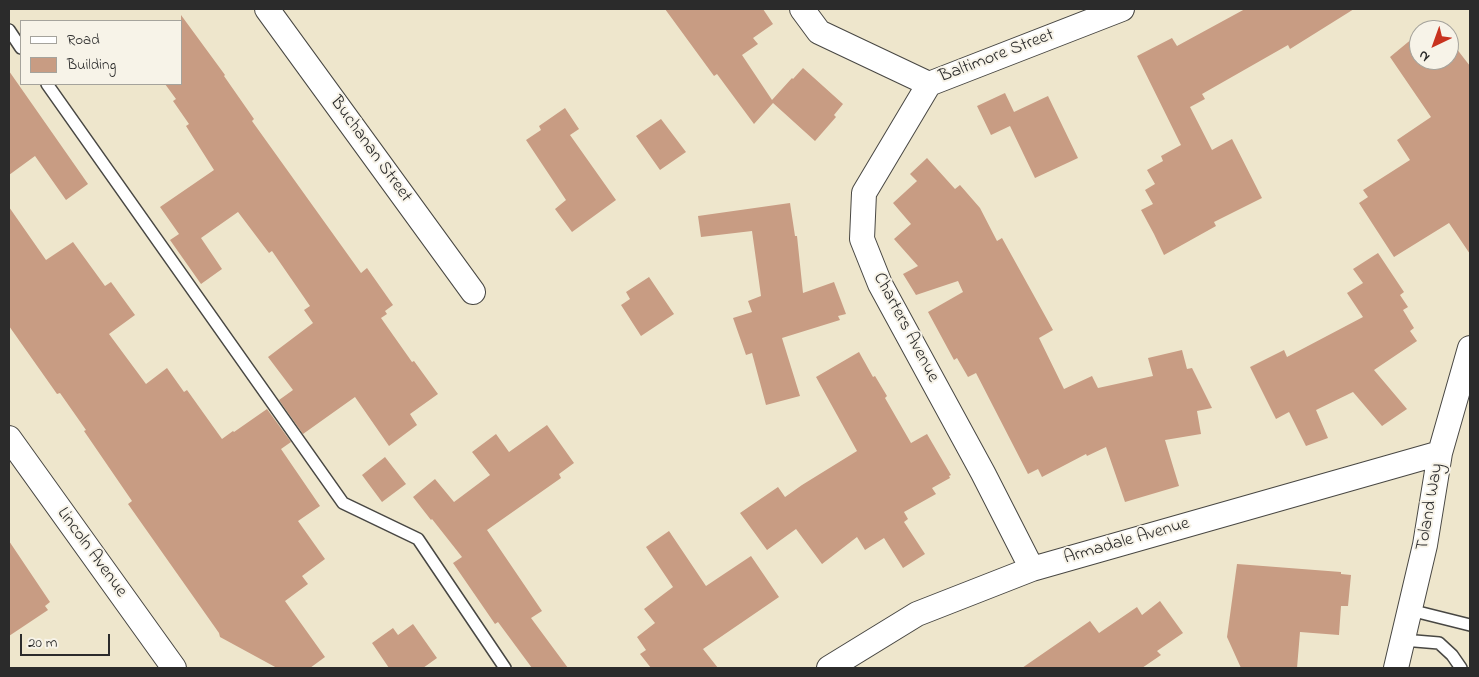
<!DOCTYPE html>
<style>
body{margin:0}
#map{position:relative;width:1479px;height:677px;overflow:hidden;background:#eee6cc;font-family:"Indie Flower",sans-serif}
canvas{display:block}
.frame{position:absolute;inset:0;border:10px solid #2b2b2b;pointer-events:none}
.legend{position:absolute;left:20px;top:20px;width:162px;height:65px;box-sizing:border-box;background:#f7f3e8;border:1px solid #a5a39c;margin:0;padding:6px 9px;list-style:none;font-size:15px;color:#2b2b2b}
.legend li{display:flex;align-items:center;gap:10px;height:25px}
.legend b{width:25px;border:1px solid #a5a39c}
.north{position:absolute;left:1409px;top:20px;width:50px;height:50px;box-sizing:border-box;background:#f7f3e8;border:1px solid #a5a39c;border-radius:50%;rotate:222deg;font-size:14px;font-weight:700;line-height:20px;text-align:center;color:#2b2b2b}
.north::after{content:'';display:block;margin:auto;width:18px;height:22px;background:#c8321e;clip-path:polygon(50% 0,100% 100%,50% 72%,0 100%)}
.scale{position:absolute;left:20px;top:634px;width:90px;height:22px;box-sizing:border-box;border:2px solid #2b2b2b;border-top:0;padding-left:6px;font-size:15px;line-height:18px;white-space:nowrap;color:#2b2b2b;-webkit-text-stroke:4px #f7f3e8;paint-order:stroke}
</style>
<div id="map">
<canvas width="1479" height="677"></canvas>
<div class="frame"></div>
<ul class="legend">
<li><b style="height:6px;background:#fff"></b>Road</li>
<li><b style="height:14px;background:#c89c83"></b>Building</li>
</ul>
<div class="north">N</div>
<div class="scale">20 m</div>
</div>
<script>
const ctx = document.querySelector('canvas').getContext('2d');
ctx.lineJoin = 'round';
function fill(path, color) {
  ctx.fillStyle = color;
  ctx.fill(path, 'evenodd');
}
function toPath(rows) {
  const path = new Path2D();
  for (const r of rows) {
    path.moveTo(r[0], r[1]);
    for (let i = 2; i < r.length; i += 2) path.lineTo(r[i], r[i + 1]);
  }
  return path;
}
function trace(path, color, width, dash) {
  ctx.strokeStyle = color;
  ctx.lineWidth = width;
  ctx.lineCap = dash ? 'butt' : 'round';
  ctx.setLineDash(dash || []);
  ctx.stroke(path);
}
function drawText(font, color, halo, rows, align = 'center') {
  ctx.font = font + ' "Indie Flower",sans-serif';
  ctx.lineWidth = 4;
  ctx.setLineDash([]);
  ctx.textBaseline = 'middle';
  ctx.strokeStyle = halo;
  ctx.fillStyle = color;
  for (const [text, x, y, turn = 0] of rows) {
    ctx.save();
    ctx.translate(x, y);
    ctx.rotate((+turn || 0) * Math.PI / 180);
    ctx.textAlign = isNaN(turn) ? turn : align;
    if (halo) ctx.strokeText(text, 0, 0);
    ctx.fillText(text, 0, 0);
    ctx.restore();
  }
}
fill(toPath([
 [665,9,763,9,773,24,753,38,758,44,742,55,772,100,792,78,793,79,803,68,843,104,834,115,836,117,815,141,773,103,754,124,717,74,714,76],
 [1245,9,1354,9,1290,49,1288,45,1202,94,1205,99,1190,107,1212,150,1232,139,1262,198,1214,222,1216,226,1164,255,1154,234,1141,210,1153,204,1145,190,1155,184,1147,170,1163,161,1161,156,1181,145,1137,56,1172,38,1177,46],
 [181,15,225,75,224,76,254,119,252,121,361,273,367,268,393,305,385,311,387,314,381,318,412,362,414,361,438,394,410,414,417,425,389,446,355,397,303,434,279,400,293,390,268,357,313,323,304,310,310,306,272,251,269,253,238,212,201,238,222,269,201,284,170,240,179,234,160,207,214,170,186,126,189,124,173,101,176,99,165,84,181,84],
 [1435,21,1442,30,1423,30],
 [1419,33,1419,60,1449,60,1449,39,1470,66,1470,254,1449,223,1394,257,1359,203,1368,197,1363,190,1410,160,1397,140,1431,117,1390,57],
 [9,71,88,184,66,200,35,156,9,175],
 [1005,93,1014,112,1048,96,1078,158,1035,178,1010,126,991,135,977,106],
 [565,108,579,129,570,135,616,200,572,232,555,209,566,200,526,140,541,130,539,126],
 [661,119,686,152,660,170,636,136],
 [927,158,955,189,960,185,980,208,997,241,1002,238,1053,330,1039,338,1064,389,1092,376,1098,388,1153,376,1148,358,1182,350,1187,369,1192,368,1212,408,1197,411,1201,434,1165,440,1179,486,1125,502,1106,447,1087,456,1086,454,1042,477,1038,469,1028,474,976,373,968,377,957,358,954,360,928,312,963,292,958,281,916,295,903,274,918,266,894,239,911,224,893,203,917,181,910,174],
 [790,203,795,236,797,236,803,293,834,282,846,314,838,316,840,320,782,338,800,396,766,405,752,353,746,355,733,318,752,312,748,301,761,296,752,231,701,237,698,216],
 [9,207,46,260,73,242,105,286,111,282,135,315,109,334,146,384,167,368,184,392,187,390,222,439,233,431,234,432,267,409,291,442,281,449,320,506,298,521,325,559,302,576,308,584,285,601,325,657,310,668,277,668,220,637,219,633,128,504,132,501,84,431,86,430,60,393,57,394,9,326],
 [1378,253,1404,292,1400,295,1408,307,1403,310,1414,328,1410,331,1417,341,1374,370,1407,409,1382,426,1353,392,1316,410,1328,438,1306,446,1289,412,1276,419,1250,367,1284,350,1287,357,1363,317,1347,293,1363,283,1353,269],
 [649,277,674,314,641,336,621,305,630,299,626,292],
 [859,352,873,377,875,376,887,396,885,398,911,443,927,434,951,475,949,476,950,478,932,488,936,494,904,512,908,519,904,522,925,554,903,568,884,538,865,550,857,537,822,564,796,529,767,550,740,513,778,487,785,497,802,485,857,451,816,377],
 [547,425,574,463,559,474,561,478,487,530,542,611,531,618,568,668,532,668,498,622,495,624,453,563,462,557,432,519,431,520,413,497,435,479,454,502,490,475,472,452,496,434,509,452],
 [385,457,406,484,382,502,362,475],
 [669,531,706,586,751,556,779,597,703,649,718,668,651,668,640,654,646,650,637,637,655,623,644,609,673,587,646,547],
 [9,541,50,602,45,606,48,610,9,636],
 [1237,564,1341,572,1341,574,1351,575,1348,606,1341,606,1339,635,1300,632,1297,668,1241,668,1227,637],
 [1160,601,1183,633,1157,651,1161,655,1142,668,1022,668,1090,621,1099,633,1137,607,1142,615],
 [413,624,437,658,423,668,389,668,372,643,393,628,398,635]
]), '#c89c83');
const lane = toPath([
 [9,30,21,48],
 [47,84,343,503,418,539,505,668],
 [1410,610,1470,625],
 [1403,640,1439,643,1452,655,1461,668]
]);
const street = toPath([
 [267,9,473,292],
 [802,9,819,32,929,84,1122,9],
 [929,84,864,193,862,239,880,284,983,473,1032,569],
 [9,438,174,668],
 [829,668,917,614,1032,569,1440,453],
 [1396,668,1425,545,1440,453,1470,348]
]);
trace(lane, '#484743', 14);
trace(street, '#484743', 26);
trace(lane, '#fff', 11);
trace(street, '#fff', 24);
drawText('18px', '#2b2b2b', '#f7f3e8', [
 ["Baltimore Street",997,57,-21],
 ["Buchanan Street",370,150,54],
 ["Charters Avenue",905,328,62],
 ["Toland Way",1431,507,-80],
 ["Armadale Avenue",1127,542,-16],
 ["Lincoln Avenue",91,553,54]
]);
</script>
